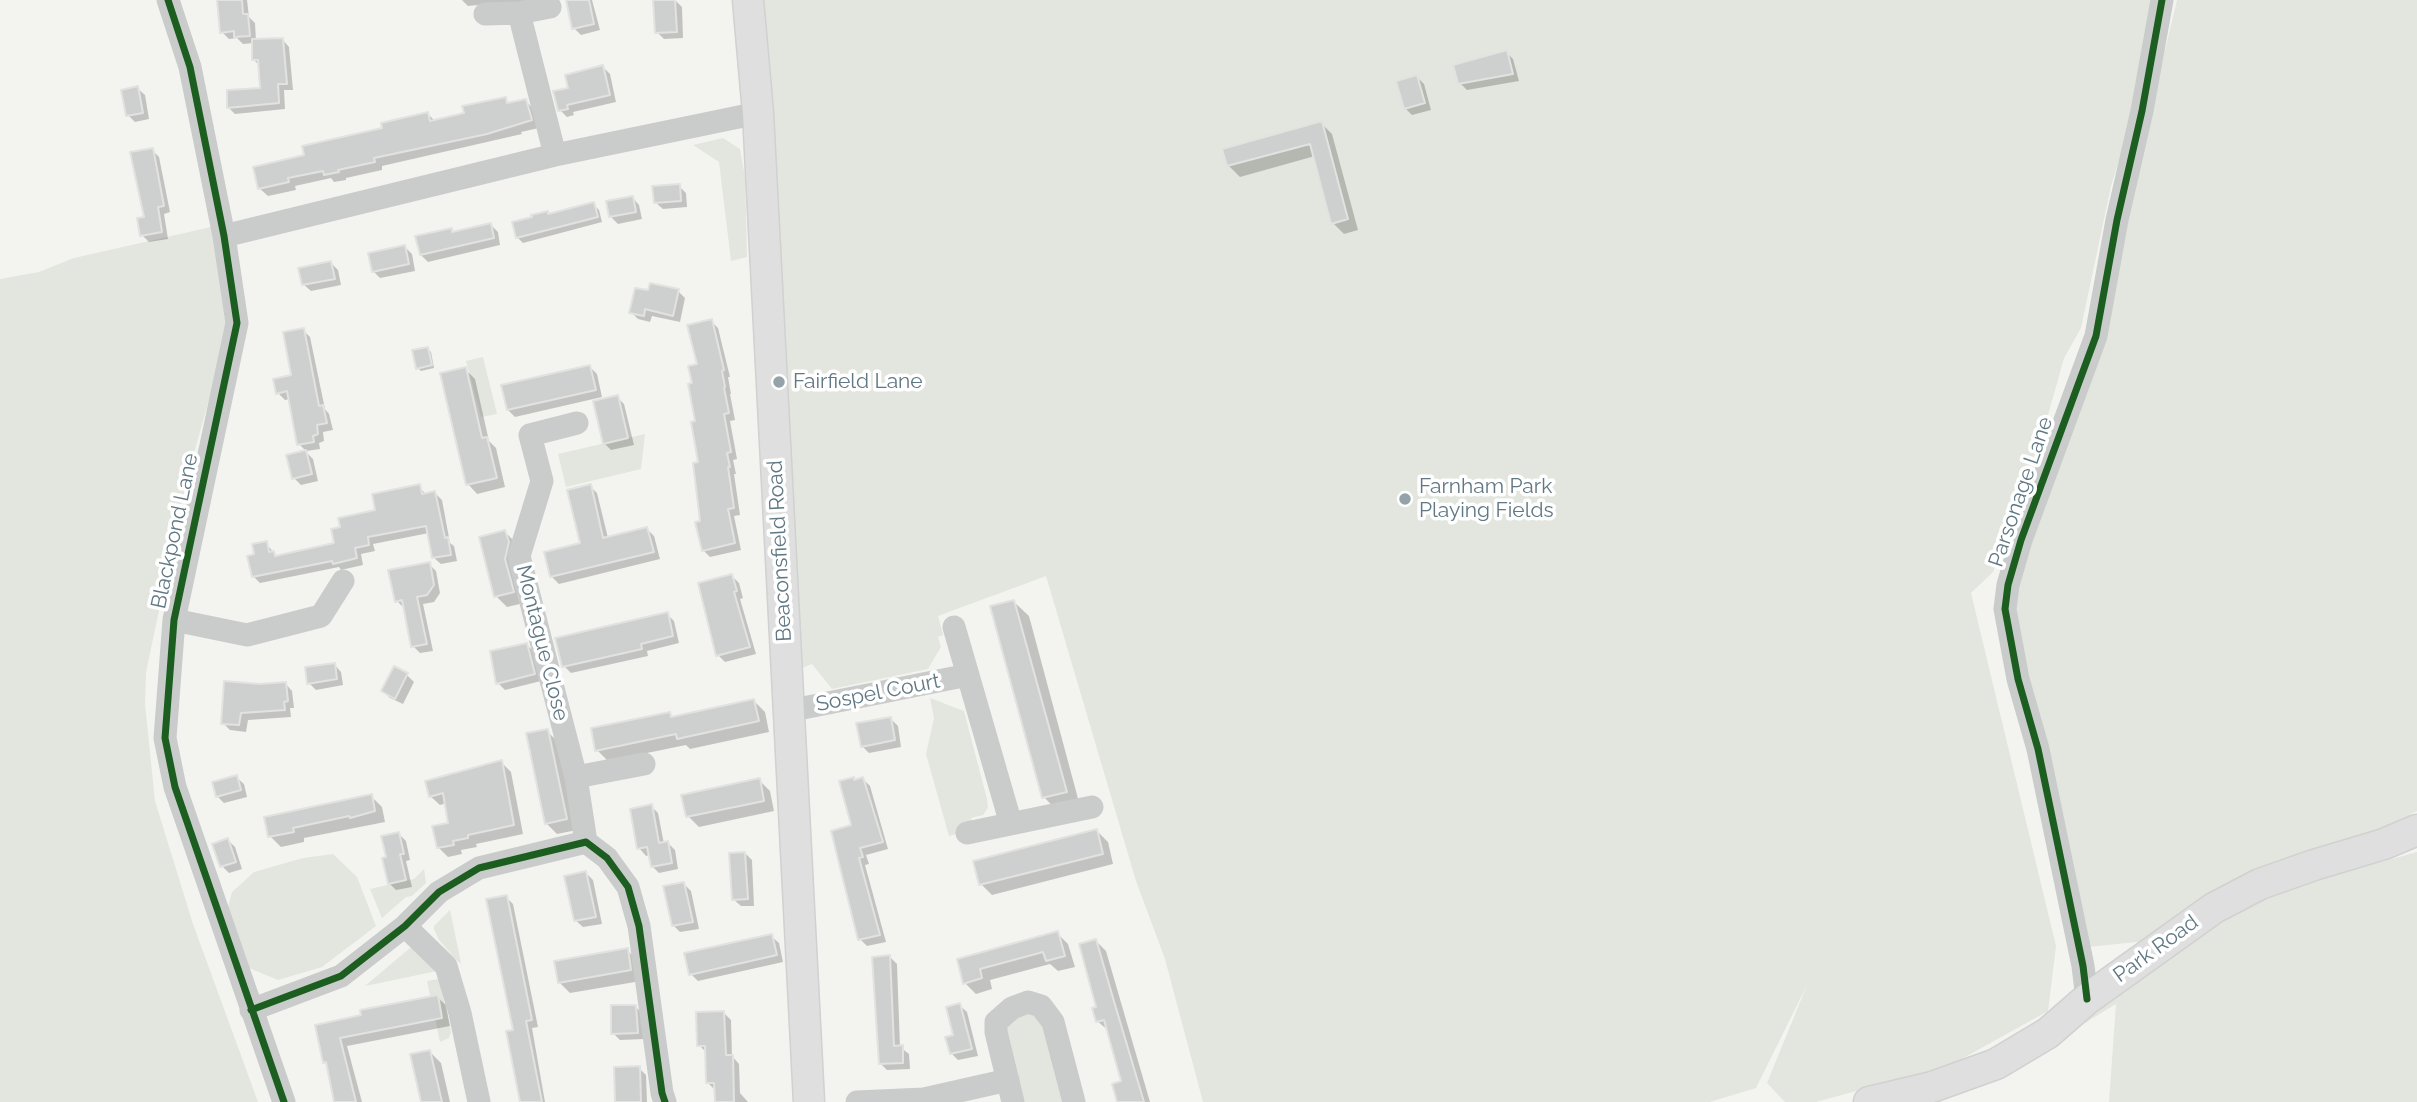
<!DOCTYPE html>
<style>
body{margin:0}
canvas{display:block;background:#f3f3f0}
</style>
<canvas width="2417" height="1102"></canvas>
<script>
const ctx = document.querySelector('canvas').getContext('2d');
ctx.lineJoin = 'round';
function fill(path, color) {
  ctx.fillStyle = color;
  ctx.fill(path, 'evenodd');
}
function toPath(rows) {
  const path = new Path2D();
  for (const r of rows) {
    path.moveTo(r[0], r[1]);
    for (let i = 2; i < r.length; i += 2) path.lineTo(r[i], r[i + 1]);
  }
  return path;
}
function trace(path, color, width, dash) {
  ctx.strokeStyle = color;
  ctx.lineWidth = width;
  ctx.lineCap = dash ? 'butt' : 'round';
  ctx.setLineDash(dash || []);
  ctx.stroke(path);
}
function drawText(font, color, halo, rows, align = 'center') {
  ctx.font = font + ' Raleway,sans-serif';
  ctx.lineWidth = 7;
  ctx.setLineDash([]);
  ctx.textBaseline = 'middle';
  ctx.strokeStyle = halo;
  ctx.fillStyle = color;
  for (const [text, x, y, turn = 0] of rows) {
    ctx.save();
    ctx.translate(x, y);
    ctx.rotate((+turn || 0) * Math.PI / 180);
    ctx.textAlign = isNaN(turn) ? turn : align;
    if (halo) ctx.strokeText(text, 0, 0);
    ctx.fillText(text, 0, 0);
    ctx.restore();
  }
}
fill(toPath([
 [758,0,2156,0,2139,97,2111,186,2081,328,2064,358,2045,426,1993,572,1971,593,2056,946,2048,1011,1949,1066,1816,1102,1785,1102,1767,1083,1807,985,1756,1088,1710,1102,1203,1102,1165,959,1136,881,1046,576,938,616,943,635,938,637,941,647,928,669,832,689,812,664,797,670],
 [2177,0,2417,0,2417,811,2410,814,2409,821,2389,831,2243,875,2146,941,2088,947,2048,756,2020,639,2015,594,2025,556,2113,304,2130,197],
 [723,138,740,149,745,177,747,257,731,261,719,162,693,145],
 [211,227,216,240,227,336,188,474,146,672,145,704,155,801,193,924,258,1102,0,1102,0,279,39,272,74,258],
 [483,357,497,414,481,417,466,361],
 [645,434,641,469,566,487,558,454],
 [930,698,964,711,987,799,988,808,983,815,971,818,974,829,949,836,926,754,934,718],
 [2417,852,2417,1102,2109,1102,2116,1004,2065,1035,2145,965,2278,891],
 [333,854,357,877,376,926,322,967,278,980,249,968,228,907,232,892,254,872,303,858],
 [424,869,426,883,412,896,406,897,382,918,370,889,414,879],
 [450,910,461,963,458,962,439,940,434,929,434,926],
 [410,948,423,950,442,970,365,986],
 [439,979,451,1032,449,1038,440,1042,427,981],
 [1027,1010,1045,1020,1066,1102,1023,1102,1006,1029,1009,1021]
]), '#e3e6de');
fill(toPath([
 [218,0,247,0,249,17,255,23,256,41,283,40,289,47,293,90,284,90,285,109,235,114,229,108,261,90,260,66,254,60,254,43,243,44,237,38,229,39,222,32],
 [462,0,559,0,516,6,497,3,468,6],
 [567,0,592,0,600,30,581,35,574,28],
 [675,0,682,7,683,38,664,39,657,32],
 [1506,52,1513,59,1519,81,1467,90,1460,83],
 [603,67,610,74,616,102,573,112,574,115,567,117,560,110,570,90],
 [1417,77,1424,84,1431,110,1412,115,1405,108],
 [137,88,145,95,149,119,135,122,128,115],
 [505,99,511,104,526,101,534,110,539,128,521,132,522,134,382,166,382,170,346,178,346,180,334,182,331,178,295,186,296,190,268,196,259,188,306,157,428,114,435,121,466,115],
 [1321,123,1332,134,1358,230,1344,234,1333,223,1315,156,1240,177,1229,166],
 [152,150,159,157,170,212,164,214,168,239,149,242,142,235],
 [679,186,686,193,687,207,663,209,655,202],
 [632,197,639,205,642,219,618,224,611,217],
 [593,204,599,210,602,222,523,243,517,237,549,215],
 [491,225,498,232,500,245,428,262,421,255,451,230,454,233],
 [405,247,412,254,415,271,380,278,373,271],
 [331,263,338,270,341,285,311,291,303,284],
 [678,291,685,298,680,322,652,316,650,322,638,319,631,312],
 [711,321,718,328,730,377,728,377,731,394,730,394,735,420,730,421,737,459,733,460,736,474,734,474,740,515,734,516,741,550,710,557,703,550,694,384],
 [303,330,310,337,325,409,329,414,333,430,323,432,324,441,319,443,320,449,306,451,299,444,290,399,285,400,278,393,293,376],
 [428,349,431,352,434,368,421,371,418,368],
 [590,367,597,374,602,397,515,417,508,410],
 [465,369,475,379,489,441,496,448,505,487,477,494,468,484],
 [617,397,624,404,634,445,611,450,604,443],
 [306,452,313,459,318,481,301,485,294,478],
 [419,486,426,495,435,493,442,500,450,543,454,546,457,561,441,564,434,558,429,533,373,544,375,551,361,554,363,565,341,570,339,567,260,583,253,576,256,555,266,543,277,557,336,544,377,511],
 [590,486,597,493,608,538,647,529,654,536,660,559,559,584,552,577,582,545],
 [505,532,516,543,524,603,507,607,496,596],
 [429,564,436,571,440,593,434,602,423,604,433,651,420,653,413,646,404,608,397,601],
 [732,576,739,583,743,598,740,599,756,654,725,662,718,655],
 [1014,602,1029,616,1080,806,1058,812,1044,797],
 [667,614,674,621,679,643,647,651,648,656,571,673,564,666],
 [527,645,534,652,541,681,505,690,498,683],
 [334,664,341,672,343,685,316,690,309,683],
 [394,668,407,675,414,682,403,704,390,698,383,691],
 [285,683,292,691,294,708,290,708,291,717,248,720,246,732,230,730,223,723,260,686],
 [754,701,765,712,769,732,690,749,686,745,608,761,597,750,670,714,674,718],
 [891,719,898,726,901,747,869,753,862,746],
 [547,731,558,742,577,830,557,834,546,823],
 [501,762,511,772,523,834,476,844,477,847,461,850,462,854,448,857,438,847,450,824,447,803,440,805,430,796],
 [236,777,244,784,247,797,224,803,217,796],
 [853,779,855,781,863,779,870,786,888,849,866,855,869,864,865,865,886,942,867,946,860,939],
 [759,780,770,791,774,811,699,827,688,816],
 [371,796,382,807,385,822,304,838,304,842,281,847,270,836],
 [651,806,658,813,664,844,668,843,675,850,678,869,659,873,652,866,650,855,646,856,639,848],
 [1097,831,1108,842,1113,864,992,895,981,884],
 [399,834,406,841,410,860,406,861,412,887,396,890,389,883,388,859],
 [228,840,235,847,242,869,229,873,222,866],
 [745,853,752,860,754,906,741,906,733,899],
 [586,873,593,880,602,924,583,927,575,920],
 [684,884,691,891,699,929,680,932,673,925],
 [506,897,513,904,538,1027,532,1028,545,1102,524,1102,515,1032],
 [1057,933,1068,944,1075,967,1058,971,1050,964,990,980,992,989,976,994,965,983,959,960],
 [771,936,779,943,783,962,698,981,691,974],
 [1096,941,1106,951,1150,1102,1121,1102,1124,1083,1109,1031,1097,1021],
 [627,950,638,961,641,981,570,993,559,982],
 [890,957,897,964,900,1047,909,1054,910,1069,887,1070,880,1063],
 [437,997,446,1005,450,1026,347,1046,362,1102,336,1102,317,1026],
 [959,1005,967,1012,978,1056,958,1060,951,1053],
 [635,1006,642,1013,644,1039,620,1040,613,1033],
 [724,1013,731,1020,732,1056,739,1064,740,1093,748,1102,717,1102,716,1091,708,1083,706,1052,699,1045],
 [430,1052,441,1063,450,1102,422,1102],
 [639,1068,646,1075,647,1102,617,1102]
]), '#0003');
const building = toPath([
 [217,0,242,0,243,14,248,14,250,36,234,37,234,31,220,33,217,0],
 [566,0,589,0,594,24,572,29,566,0],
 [653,0,675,0,677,32,655,33,653,0],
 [283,38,287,84,278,84,279,103,227,108,227,90,260,88,258,60,252,60,252,39,283,38],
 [1507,50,1513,74,1458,84,1453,65,1507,50],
 [603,65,610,95,567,105,568,109,558,111,553,91,568,88,565,75,603,65],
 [1417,75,1425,103,1404,109,1396,81,1417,75],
 [138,86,143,113,126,116,121,90,138,86],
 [506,97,507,103,526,99,532,120,487,134,374,158,375,162,338,170,339,172,324,175,323,171,288,178,289,182,258,189,253,167,304,155,302,146,382,128,381,123,428,112,430,121,464,113,462,106,506,97],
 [1322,121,1348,219,1331,224,1310,144,1227,166,1222,149,1322,121],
 [153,148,164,206,158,207,162,232,140,236,137,218,144,217,130,152,153,148],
 [680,184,681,201,654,203,652,186,680,184],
 [633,196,636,212,609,217,606,201,633,196],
 [594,202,598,217,516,238,512,222,532,217,531,215,548,211,548,214,594,202],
 [491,223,494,238,420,255,415,236,452,228,452,232,491,223],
 [405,245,409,264,372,272,368,253,405,245],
 [331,261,335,279,302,285,298,268,331,261],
 [650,283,679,289,673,316,645,309,644,316,629,313,635,288,648,290,650,283],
 [712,319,724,370,722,371,725,387,724,388,729,413,724,414,731,452,727,453,730,467,728,467,734,508,728,509,735,543,702,551,695,522,700,521,693,463,698,462,691,422,695,421,688,384,692,383,688,366,697,364,687,325,712,319],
 [304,328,319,406,323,405,327,423,317,425,318,434,313,436,314,442,297,445,287,391,276,394,273,379,291,375,283,332,304,328],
 [428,347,432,365,416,369,412,350,428,347],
 [590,365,596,390,507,410,501,385,590,365],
 [466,367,482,438,487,437,497,478,466,485,440,373,466,367],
 [618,395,628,438,603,444,593,401,618,395],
 [306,450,312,474,292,479,286,455,306,450],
 [420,484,422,494,435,491,445,538,448,537,451,555,432,558,426,526,368,537,369,545,355,548,357,558,333,564,332,561,252,577,247,556,254,554,252,544,267,541,269,552,274,551,275,556,334,543,331,529,340,527,338,518,375,510,372,494,420,484],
 [591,484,603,538,647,527,654,552,550,577,544,552,580,543,567,490,591,484],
 [505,530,509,542,505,559,514,592,494,597,479,537,505,530],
 [430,562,434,585,427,595,417,597,427,644,411,647,402,600,395,602,388,570,430,562],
 [732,574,737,591,734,592,750,647,716,656,698,583,732,574],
 [1014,600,1067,792,1042,798,990,606,1014,600],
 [668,612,673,636,641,644,642,649,562,667,555,638,668,612],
 [527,643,535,674,496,684,490,651,527,643],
 [335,663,337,679,307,684,305,667,335,663],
 [394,666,408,673,395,699,381,691,394,666],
 [224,681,260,684,286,682,288,701,284,702,285,710,241,713,239,725,221,724,224,681],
 [754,699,759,721,677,739,676,734,595,751,591,728,670,712,671,717,754,699],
 [891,717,895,740,861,747,856,723,891,717],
 [548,729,567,819,545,824,526,733,548,729],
 [502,760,514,825,468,835,468,838,453,841,454,845,437,848,432,826,448,823,443,793,429,797,425,781,502,760],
 [237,775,241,790,216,797,212,782,237,775],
 [854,777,854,780,863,777,883,842,860,848,863,857,859,858,880,935,858,940,831,831,851,825,839,781,854,777],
 [760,778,764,801,686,817,681,795,760,778],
 [372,794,375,811,350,818,349,816,293,828,294,832,268,837,264,817,372,794],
 [652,804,659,843,668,841,672,863,651,867,647,847,637,849,630,809,652,804],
 [1097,829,1103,854,979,885,973,861,1097,829],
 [399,832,404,854,400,854,406,880,388,884,382,858,386,857,381,836,399,832],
 [228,838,236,862,220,867,212,844,228,838],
 [745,852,748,899,732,900,729,853,745,852],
 [586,871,596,917,574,921,564,876,586,871],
 [684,882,693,922,672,926,663,886,684,882],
 [507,895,532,1020,526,1021,542,1102,520,1102,506,1031,513,1030,486,899,507,895],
 [1058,931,1065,956,1046,961,1043,952,980,969,982,978,963,984,957,959,1058,931],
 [772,934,777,955,689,975,684,953,772,934],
 [1096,939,1113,998,1144,1102,1117,1102,1112,1084,1121,1081,1104,1020,1096,1022,1092,1008,1096,1007,1079,944,1096,939],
 [628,948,631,970,558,983,554,961,628,948],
 [890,955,894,1046,903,1045,903,1063,879,1064,872,957,890,955],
 [438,995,442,1018,340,1038,356,1102,334,1102,326,1062,323,1063,315,1025,361,1015,360,1010,438,995],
 [960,1003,972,1049,950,1054,945,1037,953,1035,946,1007,960,1003],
 [611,1005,636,1005,638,1033,611,1034,611,1005],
 [724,1011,726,1055,733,1055,734,1102,715,1102,714,1083,706,1083,705,1046,697,1046,696,1012,724,1011],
 [430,1050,442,1102,421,1102,410,1054,430,1050],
 [640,1066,641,1102,615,1102,614,1067,640,1066]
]);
fill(building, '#ced0cf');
trace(building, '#e2e2e0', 2);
const major = toPath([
 [748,0,758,113,809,1102],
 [1869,1102,1932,1087,1996,1064,2048,1033,2087,999,2214,908,2260,884,2314,865,2384,844,2417,830]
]);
trace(major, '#d0d1d0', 33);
trace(toPath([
 [168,0,190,67,224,236,237,323,174,620,165,738,175,787,284,1102],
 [519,13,555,155],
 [485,14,519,13,550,7],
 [224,236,555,155,758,113],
 [174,620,247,635,321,616,343,581],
 [954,627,1011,824],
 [788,711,968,675],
 [576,777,519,556,542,481,530,435,577,423],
 [967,833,1092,807],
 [586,842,576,777,644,764],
 [405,926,446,966,460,1013,479,1102],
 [2087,999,2083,966,2038,749,2018,679,2005,609,2008,585,2021,540,2096,336,2117,220,2142,111,2162,0],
 [251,1010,341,976,405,926,439,892,479,868,586,842,607,858,628,887,639,926,662,1093,665,1102],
 [857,1102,924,1099,1008,1080],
 [1013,1102,996,1032,996,1022,1012,1008,1028,1002,1041,1006,1053,1022,1074,1102]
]), '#cacccc', 23);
trace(major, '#dfdfe0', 30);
trace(toPath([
 [168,0,190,67,224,236,237,323,174,620,165,738,175,787,284,1102],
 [2087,999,2083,966,2038,749,2018,679,2005,609,2008,585,2021,540,2096,336,2117,220,2142,111,2162,0],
 [251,1010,341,976,405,926,439,892,479,868,586,842,607,858,628,887,639,926,662,1093,665,1102]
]), '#1b5e20', 7);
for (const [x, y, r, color] of [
 [779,382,7,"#93a3a9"],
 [1405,499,7,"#93a3a9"]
]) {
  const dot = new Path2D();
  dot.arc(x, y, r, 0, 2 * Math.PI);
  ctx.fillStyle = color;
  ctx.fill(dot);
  trace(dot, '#fff', 2.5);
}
drawText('21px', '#607883', '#fff', [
 ["Fairfield Lane",793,382],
 ["Farnham Park",1419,487],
 ["Playing Fields",1419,511]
], 'left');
drawText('21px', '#607883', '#fff', [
 ["Parsonage Lane",2021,492,-71],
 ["Blackpond Lane",175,531,-78],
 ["Beaconsfield Road",780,551,-93],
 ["Montague Close",542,643,76],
 ["Sospel Court",878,693,-11],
 ["Park Road",2156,949,-36]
]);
</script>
